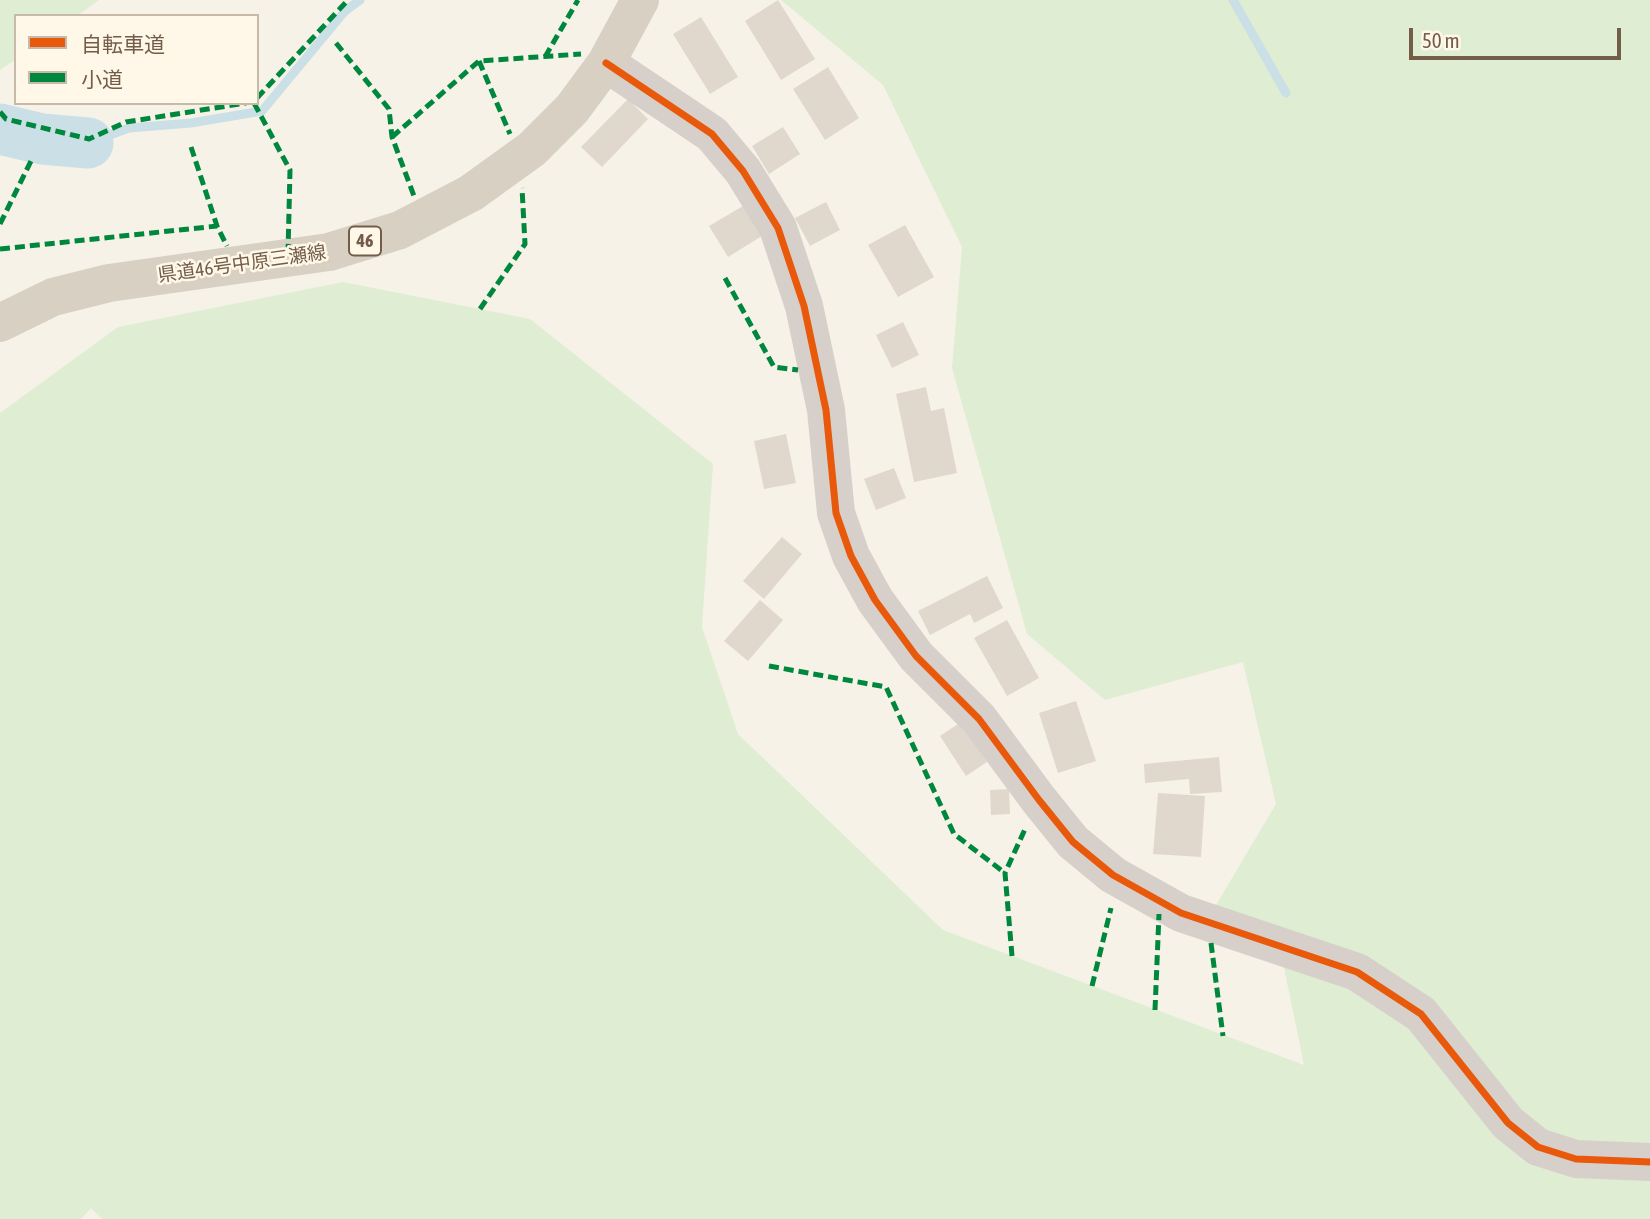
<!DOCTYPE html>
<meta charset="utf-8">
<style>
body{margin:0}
#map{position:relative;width:1650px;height:1219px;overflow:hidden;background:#f6f2e8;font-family:"Asap Condensed","Noto Sans JP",sans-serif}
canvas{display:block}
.legend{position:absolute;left:14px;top:14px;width:245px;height:91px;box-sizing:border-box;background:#fff8e8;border:2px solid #c7baa8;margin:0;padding:9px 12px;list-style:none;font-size:21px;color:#735d49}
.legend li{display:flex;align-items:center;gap:14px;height:35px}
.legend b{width:35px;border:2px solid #c7baa8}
.scale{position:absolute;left:1409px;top:28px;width:212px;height:32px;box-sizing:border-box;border:4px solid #735d49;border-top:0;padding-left:9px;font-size:21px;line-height:24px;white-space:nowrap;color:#735d49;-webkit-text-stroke:5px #fff8e8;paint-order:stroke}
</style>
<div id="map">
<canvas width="1650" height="1219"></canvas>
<ul class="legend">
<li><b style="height:9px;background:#e8590c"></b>自転車道</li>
<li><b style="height:9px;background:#00873e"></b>小道</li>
</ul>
<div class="scale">50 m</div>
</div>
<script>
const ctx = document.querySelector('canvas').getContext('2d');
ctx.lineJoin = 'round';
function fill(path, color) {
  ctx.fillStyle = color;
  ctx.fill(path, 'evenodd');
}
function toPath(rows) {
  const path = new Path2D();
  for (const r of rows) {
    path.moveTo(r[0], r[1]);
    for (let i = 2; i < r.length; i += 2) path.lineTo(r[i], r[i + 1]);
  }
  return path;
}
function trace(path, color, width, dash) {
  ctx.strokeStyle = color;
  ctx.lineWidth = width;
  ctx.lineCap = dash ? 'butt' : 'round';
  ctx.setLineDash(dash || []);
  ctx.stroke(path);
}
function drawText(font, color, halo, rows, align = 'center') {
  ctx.font = font + ' "Asap Condensed","Noto Sans JP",sans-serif';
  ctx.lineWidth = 5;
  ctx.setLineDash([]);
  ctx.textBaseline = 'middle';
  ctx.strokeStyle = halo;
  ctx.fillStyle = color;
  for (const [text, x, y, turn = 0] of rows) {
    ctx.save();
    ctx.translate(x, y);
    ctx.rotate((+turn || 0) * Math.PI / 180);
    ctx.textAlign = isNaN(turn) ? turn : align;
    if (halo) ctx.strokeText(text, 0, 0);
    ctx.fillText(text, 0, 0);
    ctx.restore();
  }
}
fill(toPath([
 [0,0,99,0,77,16,16,16,16,59,0,70],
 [781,0,1650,0,1650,1219,102,1219,91,1208,81,1219,0,1219,0,413,118,327,343,282,530,319,713,464,702,627,738,734,943,930,1304,1065,1283,963,1216,905,1276,804,1243,662,1105,700,1027,634,952,368,962,247,883,85]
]), '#dfedd3');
trace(toPath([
 [1233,0,1286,93],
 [88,143,129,128,191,123,262,111,345,11,360,0]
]), '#cae0e6', 9);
trace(toPath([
 [0,129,42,139,88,143]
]), '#cae0e6', 51);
fill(toPath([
 [778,0,815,59,781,80,745,21],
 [701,17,738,77,710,94,673,34],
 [828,67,859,118,825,140,793,89],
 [628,99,648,119,602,167,581,147],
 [783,127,800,154,769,174,752,146],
 [826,202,840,230,810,246,795,218],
 [743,206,762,236,728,257,709,226],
 [905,225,934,277,898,297,868,245],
 [903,322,919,355,892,368,876,335],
 [926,387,931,411,944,408,957,473,914,482,896,394],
 [786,434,796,483,764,489,754,441],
 [894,468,906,498,876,510,864,479],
 [782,537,802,554,764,599,743,581],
 [987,576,1003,608,974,623,970,614,930,635,918,611],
 [760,600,783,620,748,661,724,641],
 [1007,620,1039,678,1007,696,974,638],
 [1076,701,1096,761,1058,773,1039,713],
 [961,722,987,762,966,776,940,736],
 [1219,757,1222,792,1190,794,1189,779,1145,783,1144,764],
 [1009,789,1010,814,991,815,990,790],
 [1158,793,1205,796,1201,857,1153,854]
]), '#e0d8cd');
trace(toPath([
 [606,63,712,134,743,171,778,228,804,306,826,410,836,513,851,556,875,600,916,656,979,719,1039,800,1073,842,1113,875,1181,913,1357,972,1421,1014,1508,1123,1538,1147,1576,1159,1650,1162]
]), '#d7d0ca', 38);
trace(toPath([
 [0,323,53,297,109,283,329,252,400,230,471,193,532,149,572,109,606,63,640,0]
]), '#d8d0c3', 38);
trace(toPath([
 [336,43,389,109,392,137,414,196],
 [545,57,578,0],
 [479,61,510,134],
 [257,98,348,0],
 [254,103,290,170,288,253],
 [0,112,6,119,89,139,126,122,246,103],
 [392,137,479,61,581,54],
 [191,147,217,226],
 [0,224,33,157],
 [0,249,217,226,227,246],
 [725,278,774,367,798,370],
 [480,309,525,244,522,188],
 [769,666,886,687,954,834,1005,873],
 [1211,943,1223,1036],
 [1012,956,1005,873,1026,827],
 [1092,986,1111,908],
 [1155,1010,1159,914]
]), '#00873e', 5, [10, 5]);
trace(toPath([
 [606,63,712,134,743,171,778,228,804,306,826,410,836,513,851,556,875,600,916,656,979,719,1039,800,1073,842,1113,875,1181,913,1357,972,1421,1014,1508,1123,1538,1147,1576,1159,1650,1162]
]), '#e8590c', 7);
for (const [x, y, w] of [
 [365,241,32]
]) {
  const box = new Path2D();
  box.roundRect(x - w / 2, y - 14.5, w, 29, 5);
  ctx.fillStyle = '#fff8e8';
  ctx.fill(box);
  trace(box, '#735d49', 2);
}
drawText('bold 18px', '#735d49', null, [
 ["46",365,241]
]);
drawText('19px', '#735d49', '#fff8e8', [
 ["県道46号中原三瀬線",242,264,-8]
]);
</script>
